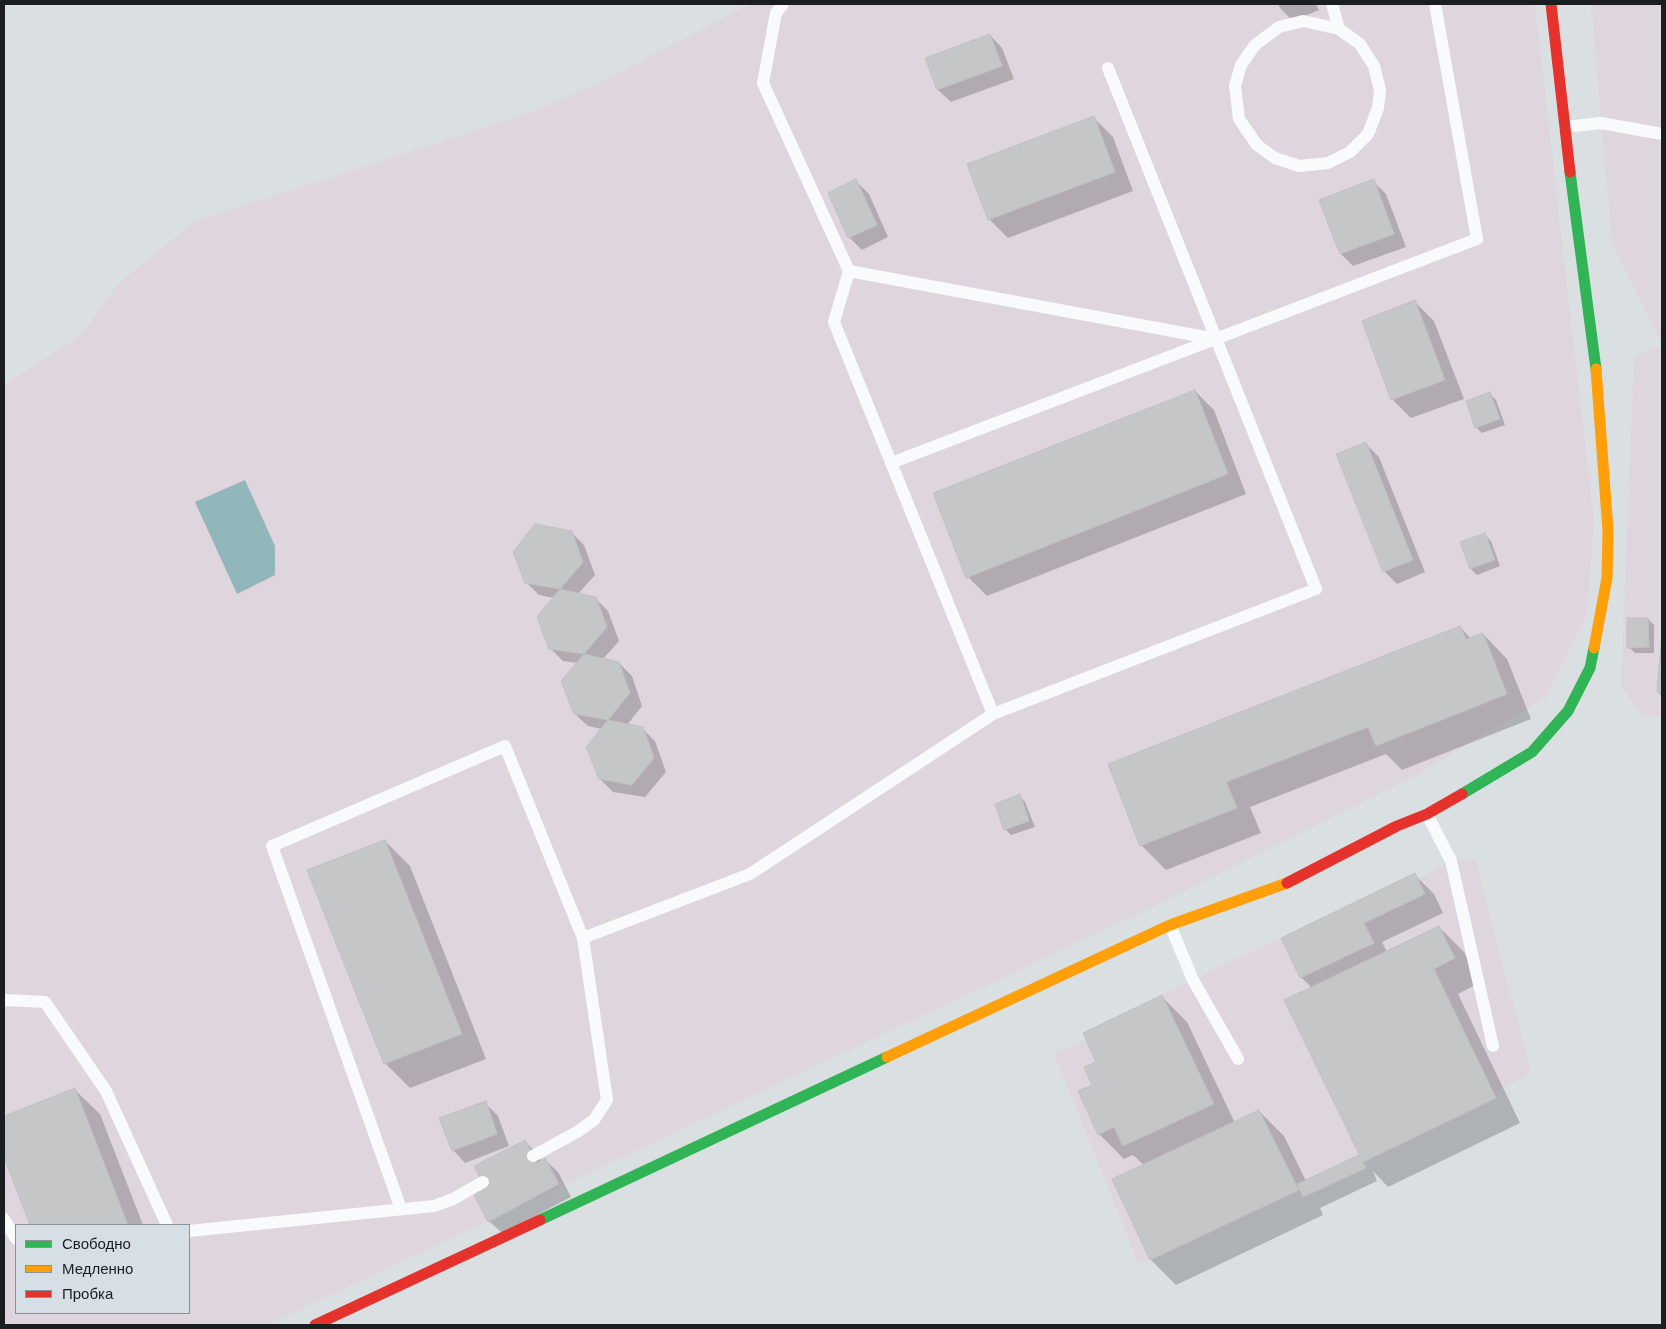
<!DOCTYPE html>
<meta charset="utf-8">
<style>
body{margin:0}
#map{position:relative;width:1666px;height:1329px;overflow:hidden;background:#dadfe2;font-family:Helvetica,sans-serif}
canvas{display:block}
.frame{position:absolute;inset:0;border:5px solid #1b1e20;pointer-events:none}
.legend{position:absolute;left:15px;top:1224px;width:175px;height:90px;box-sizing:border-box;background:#d7dfe6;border:1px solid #8c9297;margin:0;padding:6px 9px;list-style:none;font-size:15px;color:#1b1e20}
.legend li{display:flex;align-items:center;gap:10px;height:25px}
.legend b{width:25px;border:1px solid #8c9297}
</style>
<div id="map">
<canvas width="1666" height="1329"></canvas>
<div class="frame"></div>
<ul class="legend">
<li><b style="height:6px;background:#30b455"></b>Свободно</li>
<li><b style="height:6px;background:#ff9f0a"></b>Медленно</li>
<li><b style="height:6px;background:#e5322d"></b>Пробка</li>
</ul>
</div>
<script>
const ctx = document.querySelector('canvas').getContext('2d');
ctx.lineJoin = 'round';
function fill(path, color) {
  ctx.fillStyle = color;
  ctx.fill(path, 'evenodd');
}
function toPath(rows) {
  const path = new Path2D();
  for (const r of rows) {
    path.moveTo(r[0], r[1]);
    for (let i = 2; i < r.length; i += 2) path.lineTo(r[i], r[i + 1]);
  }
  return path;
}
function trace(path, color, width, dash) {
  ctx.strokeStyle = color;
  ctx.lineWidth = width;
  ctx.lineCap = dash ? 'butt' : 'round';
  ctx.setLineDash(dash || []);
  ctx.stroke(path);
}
fill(toPath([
 [750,4,1535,4,1594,522,1587,615,1546,697,1415,776,1144,911,267,1325,4,1325,4,385,80,336,119,283,194,222,529,113,595,85],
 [16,1225,189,1225,189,1313,16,1313],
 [1591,4,1662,4,1662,345,1612,244],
 [1662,346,1662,717,1642,715,1621,686,1634,356],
 [1475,858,1531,1073,1494,1093,1496,1098,1363,1162,1366,1168,1303,1197,1299,1190,1150,1260,1138,1262,1054,1053,1086,1040,1083,1033,1415,873,1418,879,1451,861]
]), '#dfd5de');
fill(toPath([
 [245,480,275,546,275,575,237,594,195,502]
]), '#91b7ba');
fill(toPath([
 [1278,4,1316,4,1319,10,1293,21,1280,8],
 [990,35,1002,48,1014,79,951,102,938,90,926,59],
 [1094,118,1113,137,1133,191,1008,238,989,219],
 [856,181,869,194,888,237,862,250,849,237],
 [1373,181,1386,194,1406,247,1353,266,1341,254],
 [1415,302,1434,321,1464,399,1411,418,1392,399],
 [1195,391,1214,410,1246,494,987,596,968,577],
 [1490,394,1496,400,1505,425,1482,433,1476,427],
 [1366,444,1379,457,1425,572,1397,584,1384,571],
 [571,532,584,545,595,575,578,594,595,598,608,611,619,641,602,660,619,663,632,676,642,706,627,725,642,728,655,741,666,772,645,797,613,792,600,779,602,729,588,726,575,714,578,663,563,661,550,648,554,598,539,595,526,582],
 [1485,535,1491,541,1500,566,1477,575,1471,569],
 [1648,619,1654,625,1654,653,1635,653,1629,647],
 [1460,627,1471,639,1483,634,1507,659,1531,719,1402,770,1386,754,1250,807,1261,833,1166,870,1141,845,1110,764],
 [1662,647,1662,696,1658,692],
 [1019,796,1025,802,1035,827,1011,835,1005,829],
 [385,841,410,866,486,1059,410,1088,385,1063],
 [1415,875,1434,894,1443,913,1382,942,1387,952,1439,927,1464,952,1479,983,1458,994,1520,1123,1388,1187,1373,1171,1377,1181,1320,1208,1323,1215,1176,1285,1151,1260,1113,1180,1144,1165,1133,1155,1124,1159,1099,1134,1094,1086,1098,1062,1162,997,1187,1022,1235,1123,1259,1111,1284,1136,1306,1181,1360,1155,1312,988,1301,977],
 [75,1090,100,1114,143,1225,32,1225,4,1153,4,1117],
 [485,1103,498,1116,509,1146,465,1163,453,1150],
 [525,1141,537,1154,542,1162,545,1160,558,1172,571,1197,502,1233,489,1221]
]), '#0003');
const building = toPath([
 [990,34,1002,66,937,90,925,58,990,34],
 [1094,116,1115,172,988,220,967,164,1094,116],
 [856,179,877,225,848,238,828,193,856,179],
 [1374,179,1394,234,1340,254,1319,200,1374,179],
 [1415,300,1445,380,1391,400,1362,321,1415,300],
 [1195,390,1228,474,966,578,933,493,1195,390],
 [1490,392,1500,419,1475,428,1466,401,1490,392],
 [1366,442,1413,560,1383,572,1336,454,1366,442],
 [535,524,572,531,583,562,560,589,525,583,513,552,535,524],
 [1485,533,1495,560,1470,569,1460,542,1485,533],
 [560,589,596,597,607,627,584,654,549,649,537,617,560,589],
 [1627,618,1648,618,1649,647,1627,648,1627,618],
 [1460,626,1466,639,1483,633,1507,694,1376,746,1368,727,1226,782,1237,808,1140,846,1108,764,1460,626],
 [1662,634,1662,693,1657,692,1662,634],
 [584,654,619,662,630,693,608,720,574,714,561,681,584,654],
 [608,720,643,727,654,758,632,785,599,779,586,747,608,720],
 [1020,794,1029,821,1004,830,995,804,1020,794],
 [385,840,462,1034,384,1064,307,870,385,840],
 [1415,873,1425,894,1364,923,1374,943,1300,978,1281,938,1415,873],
 [1439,926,1455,958,1434,969,1496,1098,1363,1162,1284,1000,1439,926],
 [1162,995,1214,1104,1123,1146,1114,1127,1098,1135,1078,1091,1092,1085,1084,1067,1096,1062,1083,1033,1162,995],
 [75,1088,128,1225,30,1225,4,1157,4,1116,75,1088],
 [486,1101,497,1134,452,1151,439,1118,486,1101],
 [1259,1110,1299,1190,1150,1260,1112,1179,1259,1110],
 [525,1140,537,1163,545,1158,559,1184,488,1222,473,1193,485,1187,474,1166,525,1140],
 [1359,1155,1366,1168,1303,1197,1297,1184,1359,1155]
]);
fill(building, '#c5c6c7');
trace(building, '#c0c1c1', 1);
trace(toPath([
 [783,4,776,13,763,83,849,271,834,322,993,714],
 [1332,4,1339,29,1360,44,1374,66,1380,90,1378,108,1368,134,1350,152,1328,163,1299,166,1275,158,1257,145,1239,119,1235,86,1241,65,1255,45,1279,27,1303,21,1339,29],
 [1565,127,1601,123,1662,134],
 [849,271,1216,339],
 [891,463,1477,239,1435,4],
 [1427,814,1451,861,1493,1046],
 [1170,925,1193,980,1238,1059],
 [4,1000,45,1002,106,1091,167,1225],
 [533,1156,577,1132,594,1120,607,1100,583,938,750,874,993,714,1316,589,1108,68],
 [401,1209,272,846,505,746,583,938],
 [4,1219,16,1239],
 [189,1231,434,1206,453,1199,483,1182]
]), '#f9fafb', 12);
trace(toPath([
 [1570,172,1596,369],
 [1462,794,1532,752,1568,711,1590,668,1594,648],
 [540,1220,887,1057]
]), '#30b455', 11);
trace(toPath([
 [1594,648,1607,578,1608,531,1596,369],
 [887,1057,1170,925,1287,883]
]), '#ff9f0a', 11);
trace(toPath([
 [1551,4,1570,172],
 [1287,883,1397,826,1427,814,1462,794],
 [315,1325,540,1220]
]), '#e5322d', 11);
</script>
